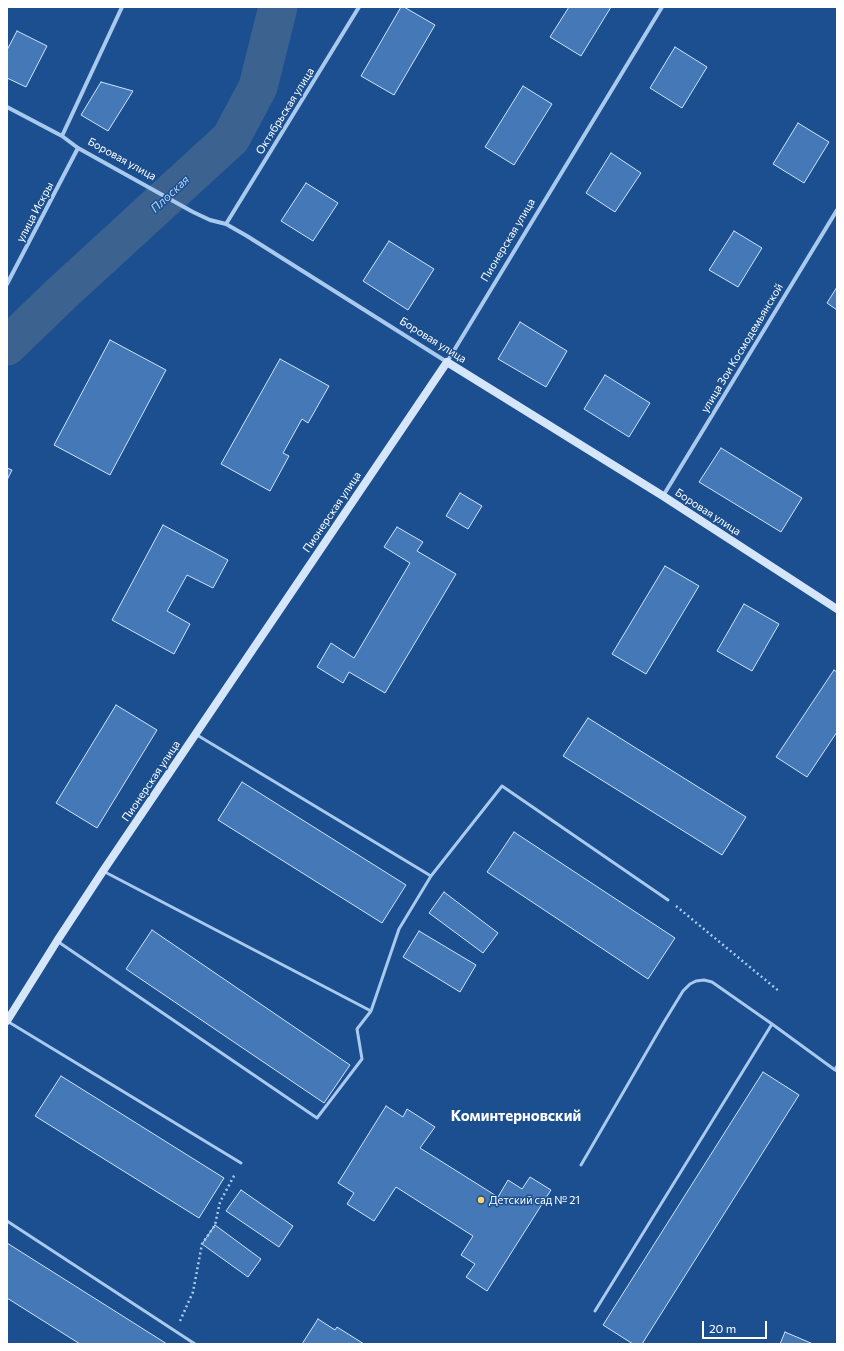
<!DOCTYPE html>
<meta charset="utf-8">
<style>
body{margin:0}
#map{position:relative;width:844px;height:1351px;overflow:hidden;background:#1b4f8f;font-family:Commissioner,sans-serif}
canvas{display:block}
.frame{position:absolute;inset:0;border:8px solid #fff;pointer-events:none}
.scale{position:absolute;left:702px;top:1321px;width:65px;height:18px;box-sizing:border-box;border:2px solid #fff;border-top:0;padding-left:5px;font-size:12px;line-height:14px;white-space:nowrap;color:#fff;-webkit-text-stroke:3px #1b4f8f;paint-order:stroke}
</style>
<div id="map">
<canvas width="844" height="1351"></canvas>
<div class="frame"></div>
<div class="scale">20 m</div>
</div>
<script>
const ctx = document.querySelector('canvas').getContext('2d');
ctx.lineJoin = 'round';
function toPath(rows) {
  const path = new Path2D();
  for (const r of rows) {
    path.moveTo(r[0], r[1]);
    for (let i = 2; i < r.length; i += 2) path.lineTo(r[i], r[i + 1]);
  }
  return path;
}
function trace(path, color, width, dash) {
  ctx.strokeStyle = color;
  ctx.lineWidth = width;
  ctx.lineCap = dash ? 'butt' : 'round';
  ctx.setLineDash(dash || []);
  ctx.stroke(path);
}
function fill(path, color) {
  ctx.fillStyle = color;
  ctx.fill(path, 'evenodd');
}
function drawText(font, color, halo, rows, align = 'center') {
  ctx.font = font + ' Commissioner,sans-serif';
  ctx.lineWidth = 3;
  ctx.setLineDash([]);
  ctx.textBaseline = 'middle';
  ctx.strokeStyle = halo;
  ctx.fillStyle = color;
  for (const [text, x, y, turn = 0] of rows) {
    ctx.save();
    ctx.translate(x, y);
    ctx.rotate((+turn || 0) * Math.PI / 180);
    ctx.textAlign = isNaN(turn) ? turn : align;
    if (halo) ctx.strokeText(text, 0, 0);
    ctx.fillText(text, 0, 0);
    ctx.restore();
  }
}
trace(toPath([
 [7,346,61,294,231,138,258,87,278,7]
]), '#3c6290', 39);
const building = toPath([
 [401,7,404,7,435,25,394,95,361,76,401,7],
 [569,7,611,7,581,56,550,37,569,7],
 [17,31,47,46,26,87,7,78,7,50,17,31],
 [675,47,707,67,682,108,650,88,675,47],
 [101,82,133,91,108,131,81,115,101,82],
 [523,86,552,104,514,165,485,147,523,86],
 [798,123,829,142,804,183,773,164,798,123],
 [611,153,641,173,615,212,586,193,611,153],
 [306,183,338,203,313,241,281,221,306,183],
 [734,231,762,248,738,287,709,270,734,231],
 [389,241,434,269,408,310,363,281,389,241],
 [837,287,837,310,827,303,837,287],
 [520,322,567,351,546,387,498,359,520,322],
 [110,340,166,370,110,475,54,445,110,340],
 [280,359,329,386,308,423,302,419,283,453,289,456,270,491,221,464,280,359],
 [605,375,650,403,629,437,584,409,605,375],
 [721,448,802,498,781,532,699,482,721,448],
 [7,468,12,470,7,480,7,468],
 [460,493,482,506,468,529,446,516,460,493],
 [163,525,228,560,213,588,187,575,167,611,190,624,174,654,112,620,163,525],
 [397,527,423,542,417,551,456,574,385,693,349,672,343,683,317,667,331,643,354,658,410,563,384,547,397,527],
 [665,566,699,586,646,674,612,654,665,566],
 [744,604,779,624,752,671,717,651,744,604],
 [834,670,837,672,837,732,807,777,776,757,834,670],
 [116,705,157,730,97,828,56,803,116,705],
 [588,718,746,817,722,855,563,756,588,718],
 [242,782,406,885,382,923,218,820,242,782],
 [514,832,675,938,648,979,487,872,514,832],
 [444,892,498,933,483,953,429,913,444,892],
 [152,930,350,1065,324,1103,126,969,152,930],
 [419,931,476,965,460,992,403,957,419,931],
 [763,1072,799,1095,642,1344,633,1344,603,1325,763,1072],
 [61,1076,224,1178,199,1218,35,1116,61,1076],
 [386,1106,403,1117,407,1109,435,1127,420,1148,498,1197,508,1180,522,1189,530,1177,551,1190,487,1291,466,1277,475,1264,461,1255,473,1236,396,1187,374,1221,347,1204,354,1193,338,1183,386,1106],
 [241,1190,293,1226,279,1247,226,1211,241,1190],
 [215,1225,261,1259,248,1277,202,1244,215,1225],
 [7,1243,167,1344,80,1344,7,1298,7,1243],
 [318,1319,335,1330,337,1327,364,1344,302,1344,318,1319],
 [785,1332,813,1344,780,1344,785,1332]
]);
fill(building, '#4478b7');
trace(building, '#cfe3fa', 1);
trace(toPath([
 [676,906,780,992],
 [180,1321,193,1292,202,1244,215,1225,220,1202,235,1174]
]), '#a9c9ee', 2.5, [2, 3]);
trace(toPath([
 [197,735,431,876],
 [103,871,371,1011],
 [57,941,317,1118,362,1059,357,1029,371,1011,399,929,431,876,502,786,668,900],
 [7,1021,241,1163],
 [837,1066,835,1070,837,1071],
 [581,1165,664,1022,683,991,690,984,696,981,704,980,712,982,772,1024],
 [7,1221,195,1344],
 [595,1311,772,1024,835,1070]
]), '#a9c9ee', 3);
trace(toPath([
 [7,107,62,136,78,148,193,212,210,220,226,224,247,236,447,362,662,7],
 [62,136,122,7],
 [226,224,359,7],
 [7,284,78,148],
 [663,496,837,210]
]), '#a9c9ee', 4);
trace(toPath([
 [7,1021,57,941,103,871,447,362,663,496,837,609]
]), '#d6e6fa', 8);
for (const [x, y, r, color] of [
 [481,1200,4,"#ffd166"]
]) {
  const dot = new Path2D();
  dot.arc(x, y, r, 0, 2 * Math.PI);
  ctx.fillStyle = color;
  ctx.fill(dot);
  trace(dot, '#1b4f8f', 1.5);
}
drawText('11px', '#fff', '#1b4f8f', [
 ["Октябрьская улица",285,111,-58],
 ["Боровая улица",122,159,29],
 ["улица Искры",35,212,-62],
 ["Пионерская улица",508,240,-59],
 ["Боровая улица",433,340,32],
 ["улица Зои Космодемьянской",742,348,-59],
 ["Пионерская улица",332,512,-56],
 ["Боровая улица",708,512,33],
 ["Пионерская улица",151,781,-56]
]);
drawText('11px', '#fff', '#1b4f8f', [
 ["Детский сад № 21",489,1200]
], 'left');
drawText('italic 12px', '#b5d3f5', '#1b4f8f', [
 ["Плоская",170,194,-43]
]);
drawText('bold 15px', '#fff', '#1b4f8f', [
 ["Коминтерновский",516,1116]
]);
</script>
